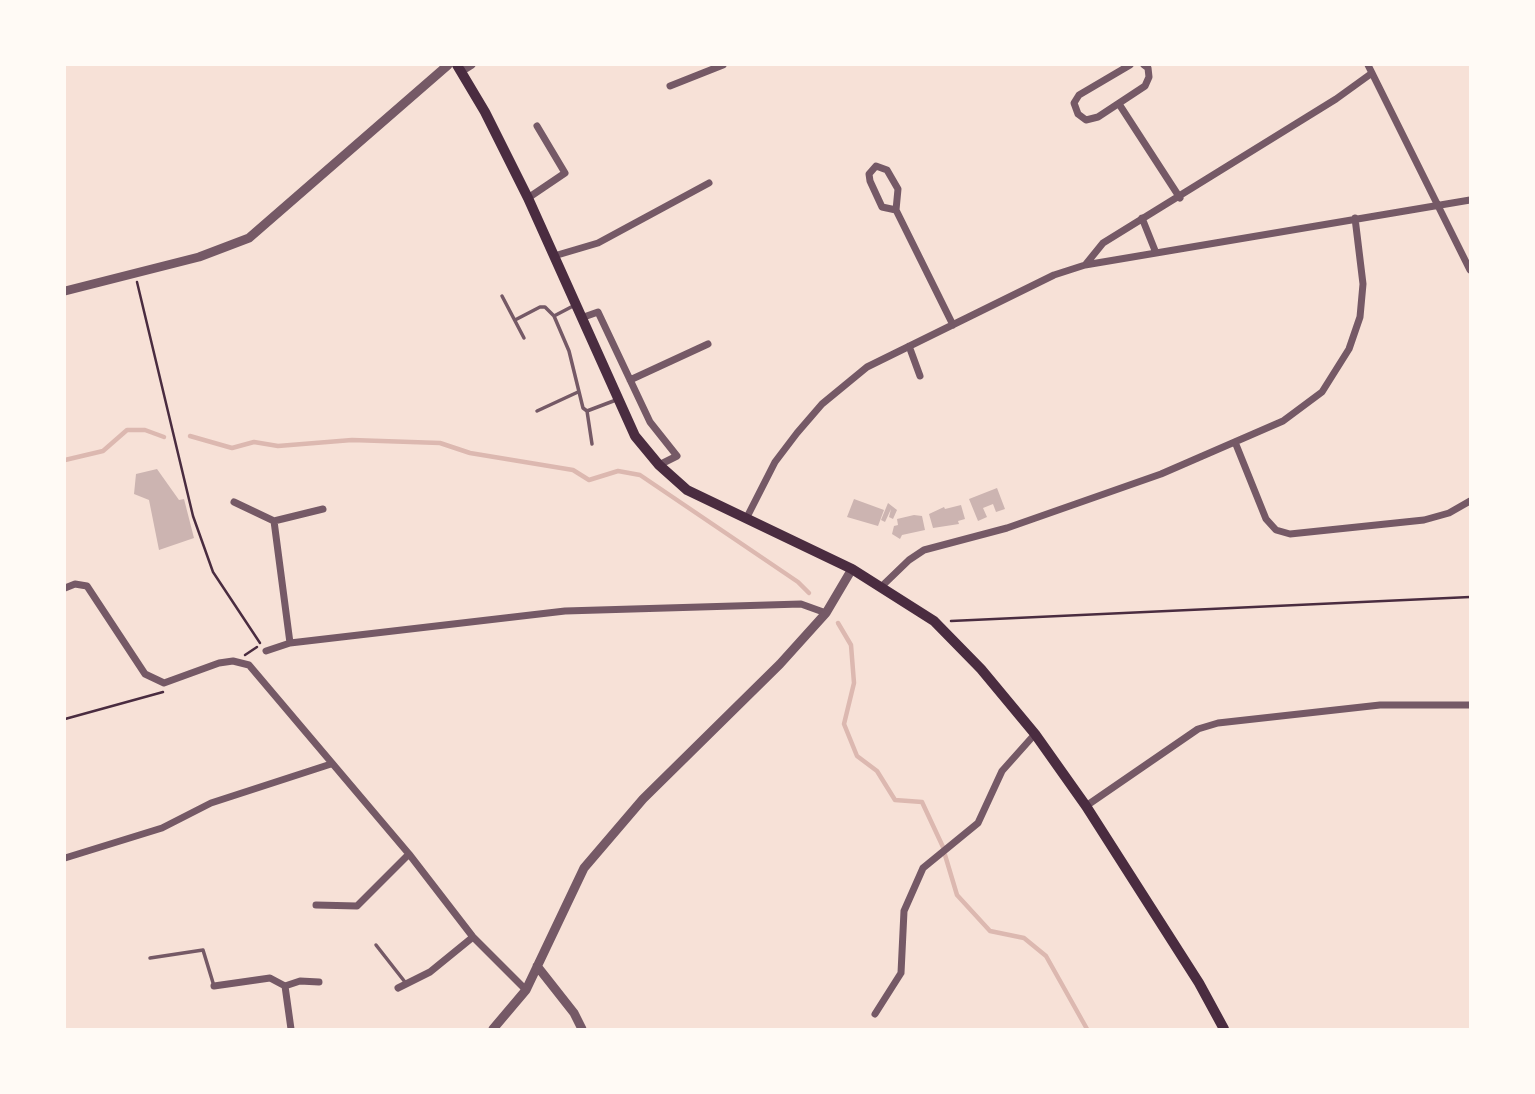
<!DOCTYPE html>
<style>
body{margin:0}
#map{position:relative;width:1535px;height:1094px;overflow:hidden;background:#f7e1d7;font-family:"Source Serif 4",serif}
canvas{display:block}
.frame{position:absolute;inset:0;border:66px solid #fffaf5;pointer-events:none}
</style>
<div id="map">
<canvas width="1535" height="1094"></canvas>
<div class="frame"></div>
</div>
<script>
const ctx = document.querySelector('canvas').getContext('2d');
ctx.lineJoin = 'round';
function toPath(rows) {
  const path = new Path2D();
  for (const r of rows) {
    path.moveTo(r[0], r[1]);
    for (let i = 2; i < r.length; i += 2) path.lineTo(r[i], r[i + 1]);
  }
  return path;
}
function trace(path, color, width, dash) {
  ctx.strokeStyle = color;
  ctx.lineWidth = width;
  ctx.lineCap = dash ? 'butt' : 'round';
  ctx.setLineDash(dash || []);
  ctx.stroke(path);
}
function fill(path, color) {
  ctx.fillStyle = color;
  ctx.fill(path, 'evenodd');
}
trace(toPath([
 [190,436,232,448,254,442,278,446,352,440,440,443,470,453,573,470,589,480,618,471,640,475,798,582,809,593],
 [65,460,103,451,127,430,145,430,164,437],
 [838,623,851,645,854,683,844,724,857,756,877,771,895,800,922,802,943,847],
 [945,855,957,895,990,931,1024,938,1046,956,1087,1029]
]), '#dcb8b0', 4.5);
fill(toPath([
 [157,469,179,500,184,499,194,538,159,550,149,500,134,494,136,474],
 [997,488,1005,509,996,512,993,504,983,508,987,517,978,521,969,499],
 [854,499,884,510,878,526,847,517],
 [888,503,897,510,893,519,889,517,891,509,885,522,881,520],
 [961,505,965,519,958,521,959,524,933,528,929,514,944,507,945,509],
 [914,515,922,516,925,530,902,535,900,539,892,534,894,526,898,525,897,519]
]), '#ccb4b1');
trace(toPath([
 [137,282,193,516,213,572,260,643],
 [951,621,1470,597],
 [245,655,257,647],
 [65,719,163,692]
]), '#4a2c40', 2.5);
trace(toPath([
 [502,296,524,338],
 [575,305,554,316,569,351,583,408,587,411,616,400],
 [515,320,540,307,545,307,554,316],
 [537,411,578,392],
 [587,411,592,444],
 [376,945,405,982],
 [150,958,203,950,214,986]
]), '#755966', 3.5);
trace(toPath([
 [1130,65,1079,95,1074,103,1078,114,1086,120,1098,117,1145,86,1149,77,1148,68,1144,65],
 [1368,65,1470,270],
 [461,72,472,65],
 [670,86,723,65],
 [1119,104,1180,198],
 [528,198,565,173,537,126],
 [896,210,898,189,887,170,876,166,869,174,870,181,882,207,896,210,953,325],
 [1142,218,1156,253],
 [554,256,598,243,709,183],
 [1086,264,1103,243,1336,99,1372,73],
 [581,318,598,312,650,422,677,456,659,465],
 [909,346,920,376],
 [630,380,708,344],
 [1235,442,1266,519,1276,530,1290,534,1424,520,1449,513,1470,501],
 [234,502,274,521],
 [746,519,775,462,797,433,822,404,867,367,1054,275,1085,265,1470,200],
 [881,587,909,560,924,550,1007,528,1161,474,1283,421,1322,392,1349,349,1360,317,1363,284,1355,218],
 [65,588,75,584,87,586,145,674,164,683,219,663,233,661,249,665,409,854,473,937,526,990],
 [290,643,274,521,323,509],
 [266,651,290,643,565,611,801,604,826,613],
 [1086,806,1198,729,1218,723,1380,705,1470,705],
 [65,858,162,828,211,803,331,764],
 [316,905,357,906,409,854],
 [214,986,270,978,285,986,300,981,319,982],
 [285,986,291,1029],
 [398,988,430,972,473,937],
 [875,1014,901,973,904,911,923,868,978,823,1002,771,1035,734]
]), '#755966', 7);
trace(toPath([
 [65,291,199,257,249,238,448,65],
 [537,966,574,1013,582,1029],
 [493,1029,526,990,584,868,643,799,780,664,826,613,852,569]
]), '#755966', 9);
trace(toPath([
 [457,65,485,112,528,198,635,436,659,465,687,490,852,569,934,621,981,669,1035,734,1086,806,1199,983,1224,1029]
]), '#4a2c40', 10);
</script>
